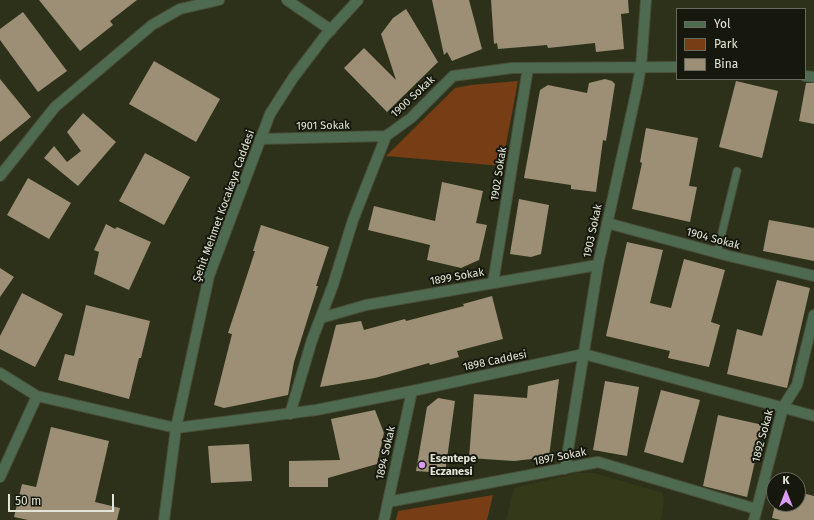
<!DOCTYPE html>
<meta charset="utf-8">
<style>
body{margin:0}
#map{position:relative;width:814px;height:520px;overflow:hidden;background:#2d311a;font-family:"Fira Sans",sans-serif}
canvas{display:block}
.legend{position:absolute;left:676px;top:8px;width:130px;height:72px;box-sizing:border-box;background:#16180e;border:1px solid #686a5e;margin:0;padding:5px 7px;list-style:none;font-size:12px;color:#e2e5d7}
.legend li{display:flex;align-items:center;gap:8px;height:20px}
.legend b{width:20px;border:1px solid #686a5e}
.north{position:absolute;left:766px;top:472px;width:40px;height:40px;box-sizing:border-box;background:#16180e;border:1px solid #686a5e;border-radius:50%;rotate:0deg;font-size:11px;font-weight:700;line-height:16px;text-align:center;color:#e2e5d7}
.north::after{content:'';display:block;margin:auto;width:14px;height:18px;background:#da9af6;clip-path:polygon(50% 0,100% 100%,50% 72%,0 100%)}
.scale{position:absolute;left:8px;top:494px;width:106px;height:18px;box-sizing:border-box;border:2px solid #e2e5d7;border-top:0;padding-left:5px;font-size:12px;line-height:14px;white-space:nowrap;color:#e2e5d7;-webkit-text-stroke:3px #16180e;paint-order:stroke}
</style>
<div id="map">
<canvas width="814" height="520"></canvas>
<ul class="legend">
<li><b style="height:5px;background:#4e6b52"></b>Yol</li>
<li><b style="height:11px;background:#773d14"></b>Park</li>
<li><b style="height:11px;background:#9c8f76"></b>Bina</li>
</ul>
<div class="north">K</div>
<div class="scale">50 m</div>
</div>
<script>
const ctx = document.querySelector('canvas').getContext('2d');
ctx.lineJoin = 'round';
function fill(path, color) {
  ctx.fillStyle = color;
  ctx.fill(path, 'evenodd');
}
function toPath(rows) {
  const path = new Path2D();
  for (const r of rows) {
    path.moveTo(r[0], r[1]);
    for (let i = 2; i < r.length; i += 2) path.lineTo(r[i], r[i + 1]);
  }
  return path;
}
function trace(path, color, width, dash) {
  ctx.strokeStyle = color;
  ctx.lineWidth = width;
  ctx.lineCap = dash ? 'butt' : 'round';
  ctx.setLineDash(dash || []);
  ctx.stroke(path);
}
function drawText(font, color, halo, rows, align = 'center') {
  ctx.font = font + ' "Fira Sans",sans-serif';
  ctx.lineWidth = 4;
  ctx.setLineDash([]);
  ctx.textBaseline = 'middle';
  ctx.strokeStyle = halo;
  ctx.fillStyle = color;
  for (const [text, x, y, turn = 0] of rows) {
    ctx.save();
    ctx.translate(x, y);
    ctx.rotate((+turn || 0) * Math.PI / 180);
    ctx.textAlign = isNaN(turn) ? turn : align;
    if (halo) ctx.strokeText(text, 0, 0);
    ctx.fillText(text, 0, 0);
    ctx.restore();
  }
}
fill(toPath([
 [577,473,595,473,663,493,664,500,661,520,506,520,514,488]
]), '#34391a');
fill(toPath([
 [518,81,502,166,386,156,455,88,471,85],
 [493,495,487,520,396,520,398,511]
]), '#773d14');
fill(toPath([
 [39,0,137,0,110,21,113,25,80,51],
 [432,0,469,0,482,49,452,61,447,52,444,55],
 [491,0,628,0,629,13,621,14,624,49,596,52,595,43,548,48,547,45,498,49,497,43,494,44],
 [406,9,438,62,387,112,344,68,364,48,396,80,381,34,393,18],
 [23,12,67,71,38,92,0,40,0,29],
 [154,61,220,99,196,142,129,104],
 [0,79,31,117,0,142],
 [605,79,612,81,615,84,606,141,603,140,596,192,571,189,571,185,524,178,540,90,548,85,587,93,589,83],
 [736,81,778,91,762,158,719,147],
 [806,83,814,83,814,124,799,121],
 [83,113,116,142,78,186,44,158,54,146,67,162,81,151,67,132],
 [646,128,698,138,689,186,697,187,690,222,632,209,642,163,640,162],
 [145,153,190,177,164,225,119,201],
 [28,178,71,203,49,239,7,215],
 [442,182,483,191,476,223,487,225,479,260,461,268,427,260,430,245,368,230,374,206,435,221],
 [519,199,549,205,541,254,531,257,510,254],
 [769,220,814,228,814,261,763,251],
 [106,224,115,229,117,227,151,242,129,290,94,274,99,252,94,250],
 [261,225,329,247,316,286,318,286,294,362,288,395,224,408,214,405,232,334,228,333,255,251,253,251],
 [627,242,663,250,650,303,671,308,684,259,725,270,711,322,720,325,709,367,668,358,670,351,606,336],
 [0,268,14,277,0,297],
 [777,280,810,288,787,388,727,374,737,329,762,336],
 [22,293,63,314,35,367,0,349,0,336],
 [492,296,503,339,457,351,459,357,430,365,429,363,375,378,320,387,336,325,361,321,364,330,405,319,406,321,464,306,463,304],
 [86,305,150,321,141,358,139,358,129,399,58,380,65,354,74,356],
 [559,379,549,457,514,461,469,458,474,394,527,398,528,386],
 [605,381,639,387,627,456,593,450],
 [661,390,700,400,683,463,644,452],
 [438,398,455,401,445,473,416,471,427,407],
 [375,410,384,433,377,464,328,478,328,487,289,487,289,461,340,460,331,419],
 [718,415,763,425,747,497,703,486],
 [51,427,109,441,95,502,120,508,117,520,28,520,14,517,22,484,36,487],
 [249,444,252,481,211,483,208,446],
 [798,492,814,496,814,520,781,520,772,518,775,504,798,504]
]), '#9c8f76');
const service = toPath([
 [717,253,737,171]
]);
const minor = toPath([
 [287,0,331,30],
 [805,76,814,77],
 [260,139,386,136],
 [0,176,55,107,152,25,180,9,219,0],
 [607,223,729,256,814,276],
 [493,283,528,68],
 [321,318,366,305,598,265],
 [0,373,37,396,176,428,316,410,412,391,584,354,814,416],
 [290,414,312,340,333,285,353,220,386,136,411,118,453,76,512,68,677,67],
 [565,469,598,265,636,93,641,67,646,0],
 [0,477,37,396],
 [388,502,598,462,756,509],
 [384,520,412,391],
 [754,520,783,407,797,385,814,315]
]);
const tertiary = toPath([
 [164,520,176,428,209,276,270,114,293,78,325,36,358,0]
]);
trace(service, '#4a4e38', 9);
trace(minor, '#4a4e38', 12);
trace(tertiary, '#4a4e38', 12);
trace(service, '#4e6b52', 7);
trace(minor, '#4e6b52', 10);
trace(tertiary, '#4e6b52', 10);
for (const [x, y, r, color] of [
 [422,465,4,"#da9af6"]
]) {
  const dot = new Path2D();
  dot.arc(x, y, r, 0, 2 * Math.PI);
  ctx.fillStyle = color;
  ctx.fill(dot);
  trace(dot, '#16180e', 1.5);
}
drawText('11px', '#e2e5d7', '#16180e', [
 ["1900 Sokak",413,97,-43],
 ["1901 Sokak",323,126,-1],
 ["1902 Sokak",499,174,-81],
 ["Şehit Mehmet Kocakaya Caddesi",224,206,-70],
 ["1903 Sokak",593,231,-78],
 ["1904 Sokak",713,239,15],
 ["1899 Sokak",457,277,-10],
 ["1898 Caddesi",495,361,-12],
 ["1892 Sokak",763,436,-75],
 ["1894 Sokak",386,453,-77],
 ["1897 Sokak",560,457,-11]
]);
drawText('bold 11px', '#e2e5d7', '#16180e', [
 ["Esentepe",430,459],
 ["Eczanesi",430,472]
], 'left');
</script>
